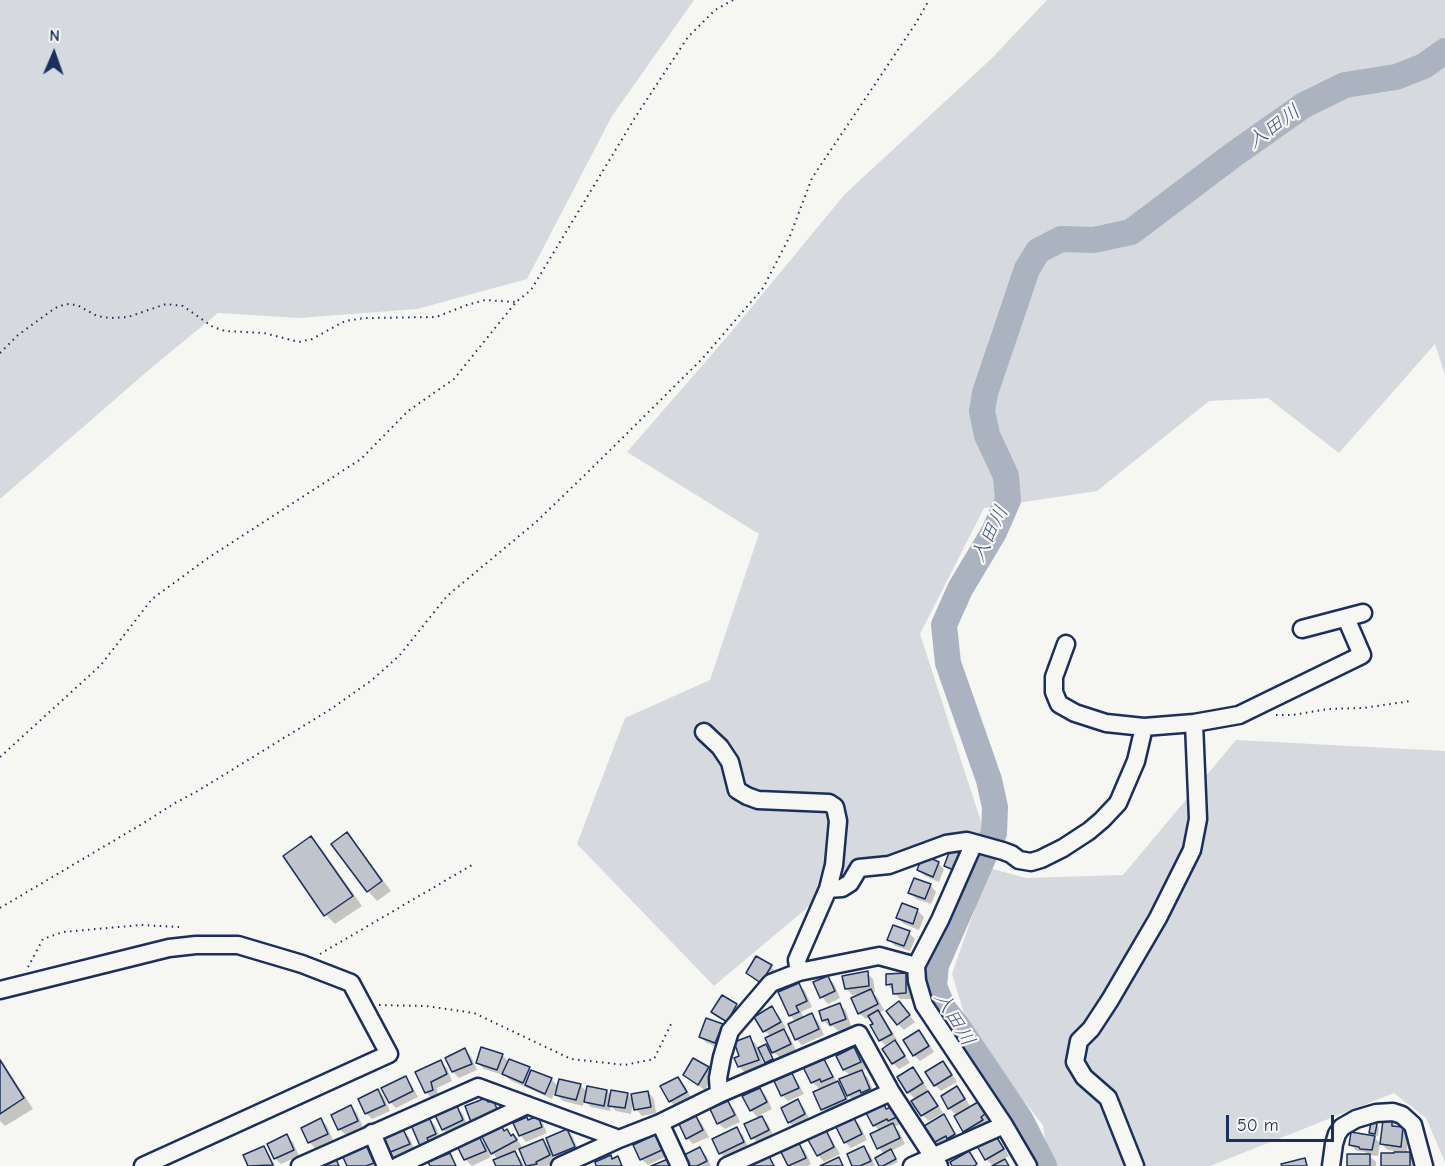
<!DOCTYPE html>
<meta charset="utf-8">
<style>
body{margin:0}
#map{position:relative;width:1445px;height:1166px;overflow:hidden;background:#f6f6f2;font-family:"Comic Neue",sans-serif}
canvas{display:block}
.north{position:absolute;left:24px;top:24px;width:60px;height:60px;-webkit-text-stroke:4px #f6f6f2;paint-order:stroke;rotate:2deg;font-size:16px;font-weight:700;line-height:24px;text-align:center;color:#1b2f5e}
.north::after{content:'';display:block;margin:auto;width:21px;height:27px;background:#1b2f5e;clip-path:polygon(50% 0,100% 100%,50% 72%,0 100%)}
.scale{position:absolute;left:1226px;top:1115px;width:108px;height:27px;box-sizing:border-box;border:3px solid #1b2f5e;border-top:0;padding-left:8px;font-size:18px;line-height:21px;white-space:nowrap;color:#1b2f5e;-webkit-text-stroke:4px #f6f6f2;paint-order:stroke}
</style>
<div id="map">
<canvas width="1445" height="1166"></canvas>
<div class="north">N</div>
<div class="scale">50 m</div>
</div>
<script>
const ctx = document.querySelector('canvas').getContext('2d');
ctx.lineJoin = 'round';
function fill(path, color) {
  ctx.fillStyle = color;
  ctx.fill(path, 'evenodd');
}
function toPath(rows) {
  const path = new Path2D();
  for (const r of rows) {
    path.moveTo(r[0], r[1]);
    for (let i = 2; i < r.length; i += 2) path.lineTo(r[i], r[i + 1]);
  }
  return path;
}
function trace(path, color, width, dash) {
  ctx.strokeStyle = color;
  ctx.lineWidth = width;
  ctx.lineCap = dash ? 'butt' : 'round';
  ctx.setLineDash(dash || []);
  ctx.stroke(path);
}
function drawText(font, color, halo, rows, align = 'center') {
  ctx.font = font + ' "Comic Neue","Klee One",sans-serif';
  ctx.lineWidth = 4.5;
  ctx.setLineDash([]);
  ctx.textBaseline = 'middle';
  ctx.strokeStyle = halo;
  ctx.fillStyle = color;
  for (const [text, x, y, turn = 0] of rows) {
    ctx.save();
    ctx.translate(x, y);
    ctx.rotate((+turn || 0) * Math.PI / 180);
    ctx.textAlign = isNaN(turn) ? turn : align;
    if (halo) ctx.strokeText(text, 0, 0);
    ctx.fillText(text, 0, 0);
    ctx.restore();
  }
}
fill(toPath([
 [0,0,694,0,612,116,527,279,417,309,299,318,218,313,150,369,0,499],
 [1047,0,1445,0,1445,375,1435,344,1339,453,1268,398,1209,401,1097,491,984,508,920,634,985,834,964,834,857,866,714,986,577,844,625,718,710,680,759,534,627,452,727,337,845,194,991,59],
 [1236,740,1445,751,1445,1162,1426,1118,1394,1093,1210,1166,1049,1166,1043,1125,970,1033,952,974,989,868,1026,878,1123,875]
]), '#d6d9dd');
fill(toPath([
 [347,834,356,844,391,891,377,901,368,891],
 [311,838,321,848,362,906,335,924,326,915],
 [938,863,944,869,939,882,925,876,918,870],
 [930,885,936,892,931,904,916,899,910,892],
 [903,905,918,911,924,917,919,930,904,924,898,918],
 [909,933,915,939,910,951,895,946,889,939],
 [771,967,777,973,768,988,754,979,748,973],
 [867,973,873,979,875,992,873,993,877,997,884,1010,879,1013,884,1018,897,1040,894,1042,901,1049,910,1063,899,1069,893,1063,887,1047,880,1040,875,1024,870,1017,866,1019,859,1013,862,994,852,995,846,988],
 [905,975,912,981,912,999,900,999,887,984],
 [828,977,834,984,840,998,828,1004,822,997,815,983],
 [799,985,805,991,812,1007,801,1012,804,1018,811,1015,818,1021,824,1035,802,1045,796,1039,796,1022,790,1015],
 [723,997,736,1005,743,1012,733,1027,720,1018,713,1012],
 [840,1005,846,1011,851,1026,838,1031,833,1026,830,1027,824,1021,821,1012],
 [771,1008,778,1014,786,1028,783,1030,790,1037,796,1051,780,1058,774,1052,767,1038,771,1037,765,1031],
 [905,1010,915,1022,904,1030,898,1024],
 [722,1026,728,1032,722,1049,707,1043,700,1037],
 [919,1032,925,1038,934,1052,920,1061,914,1055],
 [750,1038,756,1044,758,1049,766,1046,768,1049,774,1062,769,1064,762,1053,760,1054,764,1066,745,1073,739,1066,741,1057],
 [854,1049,860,1056,866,1069,861,1071,868,1078,875,1095,854,1102,846,1093,851,1105,828,1115,822,1109,821,1090,812,1082,822,1059,828,1066,837,1082,846,1091,851,1076,844,1070,838,1057],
 [465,1050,471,1056,477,1070,459,1078,453,1072],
 [502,1055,509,1062,529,1068,533,1072,551,1079,559,1087,580,1085,587,1092,607,1091,611,1096,627,1094,633,1100,631,1114,616,1111,611,1106,610,1111,591,1107,584,1100,583,1106,563,1101,557,1095,559,1087,557,1086,552,1099,510,1080,504,1074,503,1075,484,1069,478,1063],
 [0,1058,33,1109,5,1126,0,1121],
 [440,1062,447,1068,452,1081,437,1088,438,1096,432,1099,426,1092],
 [943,1063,949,1070,957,1082,941,1091,935,1085],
 [708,1069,714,1075,705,1090,691,1081,685,1075],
 [913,1069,919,1075,928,1090,926,1091,934,1099,943,1113,929,1121,922,1115,916,1100,908,1092],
 [791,1075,797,1081,804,1094,788,1101,782,1095],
 [405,1077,411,1084,418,1097,396,1108,390,1102],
 [678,1078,684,1085,692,1099,676,1107,670,1101],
 [957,1088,963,1094,971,1108,978,1104,984,1110,990,1121,986,1123,988,1127,970,1137,964,1131,957,1116,949,1108],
 [760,1090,766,1096,772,1109,760,1115,768,1124,774,1137,759,1144,753,1138,759,1119,751,1110],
 [377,1091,384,1097,390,1111,372,1119,366,1113],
 [648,1092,654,1099,656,1113,642,1116,636,1109],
 [798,1101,804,1108,810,1121,795,1128,789,1122],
 [727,1102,734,1109,740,1122,725,1129,718,1123],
 [883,1106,888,1110,898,1115,902,1123,894,1127,899,1131,905,1144,891,1151,898,1162,890,1166,881,1166,884,1154,879,1148,880,1131,874,1125],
 [351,1107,357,1113,363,1127,346,1135,339,1129],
 [456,1107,463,1114,468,1127,449,1135,443,1129],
 [943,1116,950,1123,960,1141,941,1148,935,1142],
 [696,1117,702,1124,709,1137,693,1144,687,1138],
 [537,1118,543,1124,547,1133,526,1142,520,1135,529,1121],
 [853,1118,859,1124,867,1140,851,1148,845,1142],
 [429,1119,435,1125,441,1140,427,1151,421,1145],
 [321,1120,327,1126,333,1140,315,1148,309,1142],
 [1392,1123,1397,1128,1402,1129,1408,1135,1407,1153,1409,1153,1416,1159,1416,1166,1382,1166,1395,1155,1395,1151,1388,1150,1382,1144],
 [1377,1125,1379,1128,1378,1136,1373,1135,1371,1132],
 [501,1127,519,1142,523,1149,543,1141,552,1150,567,1131,573,1137,580,1154,561,1161,551,1151,555,1162,546,1166,528,1166,520,1148,514,1151,521,1159,524,1166,497,1166,498,1159,487,1148,491,1157,472,1166,465,1159,479,1138,488,1147],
 [736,1129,743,1135,749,1149,726,1159,720,1153],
 [403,1131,409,1137,415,1150,396,1159,389,1152,384,1139],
 [825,1131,831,1138,840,1154,824,1162,818,1155],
 [659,1135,667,1156,648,1165,641,1159],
 [287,1136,293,1142,299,1156,281,1164,275,1158],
 [996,1137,1002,1144,1009,1156,1003,1159,1010,1166,993,1166,986,1159],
 [1374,1137,1380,1143,1378,1156,1368,1155,1376,1162,1376,1166,1371,1166,1371,1160,1368,1160,1368,1166,1349,1166,1369,1156,1365,1152,1357,1151,1351,1145],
 [799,1145,805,1151,811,1164,807,1166,790,1166,783,1153],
 [365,1147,372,1153,377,1166,349,1166],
 [263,1148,269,1154,275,1166,250,1166,245,1156],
 [864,1148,870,1154,875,1166,854,1166],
 [699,1149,706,1155,711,1166,692,1166]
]), '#0003');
trace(toPath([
 [1044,1166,1020,1119,958,1027,943,1008,934,986,936,965,994,833,995,807,989,780,948,663,944,625,960,589,994,532,1008,500,1006,476,987,435,982,411,985,393,1027,269,1038,251,1061,239,1094,240,1131,232,1233,155,1304,105,1345,85,1396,77,1424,66,1445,51]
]), '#abb2c0', 26);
const building = toPath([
 [347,832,382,881,367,892,331,844,347,832],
 [311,836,353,896,324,916,283,856,311,836],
 [950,850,962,854,956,871,944,866,950,850],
 [923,855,939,862,933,877,917,870,923,855],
 [914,878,931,884,925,899,908,893,914,878],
 [902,903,918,909,913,924,896,918,902,903],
 [893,925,910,931,904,946,887,940,893,925],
 [756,956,772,965,761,983,746,973,756,956],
 [868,971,869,986,845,989,842,976,868,971],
 [906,973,906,993,893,994,892,984,886,985,886,974,906,973],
 [828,976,835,991,820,998,813,982,828,976],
 [799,983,807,1001,796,1006,799,1012,789,1016,778,992,799,983],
 [871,989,878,1004,858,1014,851,998,871,989],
 [722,995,737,1004,727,1022,711,1012,722,995],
 [899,1001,910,1015,897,1025,886,1011,899,1001],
 [840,1003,846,1019,830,1025,828,1019,822,1021,819,1011,840,1003],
 [772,1006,781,1022,763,1032,754,1017,772,1006],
 [878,1010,892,1034,879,1041,870,1025,873,1024,868,1016,878,1010],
 [812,1013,819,1029,795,1040,788,1024,812,1013],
 [706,1018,723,1024,715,1043,699,1037,706,1018],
 [784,1029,791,1044,772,1053,765,1038,784,1029],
 [919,1030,929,1046,913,1056,903,1040,919,1030],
 [750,1036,759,1060,738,1067,734,1058,739,1056,734,1042,750,1036],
 [895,1040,905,1056,892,1064,882,1049,895,1040],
 [766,1044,773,1059,765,1063,758,1048,766,1044],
 [481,1047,503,1054,497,1070,476,1063,481,1047],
 [854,1047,861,1062,843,1070,836,1056,854,1047],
 [465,1048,472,1064,452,1072,445,1058,465,1048],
 [823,1057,833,1077,821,1082,820,1079,811,1083,803,1067,823,1057],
 [693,1058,709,1067,698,1085,683,1075,693,1058],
 [509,1059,530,1067,523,1083,502,1074,509,1059],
 [0,1060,24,1098,0,1114,0,1060],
 [441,1060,447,1074,431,1082,433,1090,425,1093,415,1072,441,1060],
 [943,1061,952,1075,934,1086,925,1072,943,1061],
 [913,1067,923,1083,907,1093,897,1077,913,1067],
 [531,1070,552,1078,545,1094,525,1085,531,1070],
 [862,1070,870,1089,861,1093,860,1090,847,1096,839,1079,862,1070],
 [792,1073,799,1088,781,1096,774,1081,792,1073],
 [406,1076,413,1091,389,1103,381,1088,406,1076],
 [678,1077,687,1092,669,1102,660,1086,678,1077],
 [559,1079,581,1084,576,1100,555,1095,559,1079],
 [838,1081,846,1099,821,1110,813,1092,838,1081],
 [587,1086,607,1090,604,1106,584,1102,587,1086],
 [957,1086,965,1099,948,1109,941,1096,957,1086],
 [760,1088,767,1102,750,1111,742,1096,760,1088],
 [378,1089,385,1105,365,1114,358,1099,378,1089],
 [611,1090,628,1093,625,1108,608,1106,611,1090],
 [648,1091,651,1107,634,1110,631,1094,648,1091],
 [928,1091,938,1106,921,1116,911,1101,928,1091],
 [486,1098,488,1102,493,1100,498,1111,471,1122,465,1106,486,1098],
 [798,1099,805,1114,788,1123,781,1108,798,1099],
 [728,1101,735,1115,717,1124,710,1109,728,1101],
 [978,1102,985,1114,981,1117,983,1120,963,1132,954,1116,978,1102],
 [884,1104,886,1109,892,1107,897,1117,888,1121,887,1119,873,1126,866,1113,884,1104],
 [351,1105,358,1121,338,1130,331,1115,351,1105],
 [457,1106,463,1120,442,1130,435,1115,457,1106],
 [944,1114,955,1134,947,1139,946,1136,933,1143,924,1126,944,1114],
 [538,1116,542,1127,519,1136,513,1123,527,1117,528,1120,538,1116],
 [696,1116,703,1130,686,1139,679,1124,696,1116],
 [762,1116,769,1130,751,1139,744,1124,762,1116],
 [853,1116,862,1134,844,1143,835,1125,853,1116],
 [429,1117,436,1134,427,1138,429,1142,420,1146,411,1125,429,1117],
 [321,1118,328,1134,308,1143,301,1128,321,1118],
 [1383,1120,1392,1121,1392,1126,1403,1127,1401,1147,1380,1144,1383,1120],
 [1371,1122,1377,1124,1375,1134,1369,1133,1371,1122],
 [893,1123,900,1138,877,1149,870,1134,893,1123],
 [501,1125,504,1131,507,1129,511,1136,513,1134,517,1140,491,1154,481,1135,501,1125],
 [737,1127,744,1142,719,1154,712,1139,737,1127],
 [403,1129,410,1144,388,1153,382,1139,403,1129],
 [567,1129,575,1147,553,1156,546,1138,567,1129],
 [826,1130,834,1147,817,1156,807,1138,826,1130],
 [1351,1132,1375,1136,1372,1150,1360,1149,1359,1147,1349,1145,1351,1132],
 [659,1133,663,1141,659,1144,662,1150,640,1160,633,1145,659,1133],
 [287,1134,294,1150,274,1159,267,1144,287,1134],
 [479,1136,486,1151,464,1160,457,1146,479,1136],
 [996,1136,1004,1149,985,1160,977,1146,996,1136],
 [543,1139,550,1155,536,1162,537,1164,526,1166,519,1149,543,1139],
 [799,1143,806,1158,788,1166,781,1152,799,1143],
 [366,1145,374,1163,366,1166,347,1166,342,1155,366,1145],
 [264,1146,273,1165,248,1166,243,1155,264,1146],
 [864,1146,871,1161,860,1166,852,1166,847,1154,864,1146],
 [700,1147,707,1161,697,1166,690,1166,684,1155,700,1147],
 [891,1149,896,1159,883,1166,879,1166,875,1158,891,1149],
 [515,1151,522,1166,496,1166,493,1160,515,1151],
 [969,1151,977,1164,974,1166,952,1166,950,1162,969,1151],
 [1394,1152,1410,1152,1410,1166,1381,1166,1381,1153,1394,1153,1394,1152],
 [450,1153,456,1166,430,1166,428,1162,450,1153],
 [1347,1154,1370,1154,1370,1166,1347,1166,1347,1154],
 [611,1155,612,1159,618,1156,622,1166,596,1166,595,1162,611,1155],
 [769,1156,774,1166,752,1166,751,1164,769,1156],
 [839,1157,843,1166,820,1166,839,1157],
 [1305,1158,1307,1166,1282,1166,1281,1164,1305,1158],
 [336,1159,339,1166,320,1166,336,1159],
 [668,1159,671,1166,651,1166,668,1159],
 [1005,1159,1009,1166,992,1166,1005,1159]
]);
fill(building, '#c0c4cd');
trace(building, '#1b2f5e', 1.5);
const minor = toPath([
 [1302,629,1363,613],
 [1066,644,1054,677,1054,692,1059,704,1075,713,1106,723,1144,727,1194,723,1239,715,1362,655,1346,618],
 [704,732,720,747,730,762,737,790,747,796,758,800,829,803,835,807,838,821,834,865,828,889,797,960,799,972],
 [974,843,940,920,916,966,917,981,924,1005,1004,1125,1028,1166],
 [828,889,842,888,850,883,859,868,889,865,946,844,967,841,1003,851,1011,854,1019,860,1031,862,1041,859,1063,848,1089,831,1102,820,1118,803,1136,761,1144,727],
 [0,990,169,948,196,945,238,945,302,964,351,983,389,1054,143,1166],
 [719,1094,718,1078,722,1057,730,1031,771,983,799,972,879,956,916,966],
 [660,1123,680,1166],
 [372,1133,386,1166],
 [300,1166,478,1087,619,1139],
 [398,1166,527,1105],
 [560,1166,619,1139,660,1123,719,1094,859,1034,891,1092,939,1166],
 [727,1166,891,1092],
 [912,1166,1004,1125],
 [1135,1166,1108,1098,1084,1077,1075,1062,1079,1041,1091,1029,1110,1000,1158,918,1192,850,1198,819,1194,723],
 [1331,1166,1334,1144,1337,1134,1342,1127,1356,1119,1376,1113,1393,1112,1402,1115,1413,1125,1424,1166]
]);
trace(minor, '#1b2f5e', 21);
trace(toPath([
 [0,353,18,335,55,308,66,304,77,305,97,316,110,318,128,317,166,304,183,306,213,327,225,331,264,333,299,342,312,339,345,321,365,318,436,317,467,305,485,300,516,302],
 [1276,715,1292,715,1328,709,1363,708,1411,701],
 [0,757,101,665,152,599,208,558,361,459,408,411,454,379,516,302,531,290,636,116,688,37,715,10,733,0],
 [0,908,142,824,175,803,196,792,331,709,372,680,399,656,447,596,536,522,591,469,702,359,763,288,790,236,812,178,916,23,929,0],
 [320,954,472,865],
 [28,967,43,939,63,932,141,925,179,927],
 [379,1005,426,1006,474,1013,571,1059,625,1065,654,1059,672,1022]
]), '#1b2f5e', 2, [1.5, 4.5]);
trace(minor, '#f6f6f2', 16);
drawText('italic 20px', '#46567b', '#f6f6f2', [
 ["入田川",1274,127,-36],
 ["入田川",990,534,-64],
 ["入田川",954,1019,59]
]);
</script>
